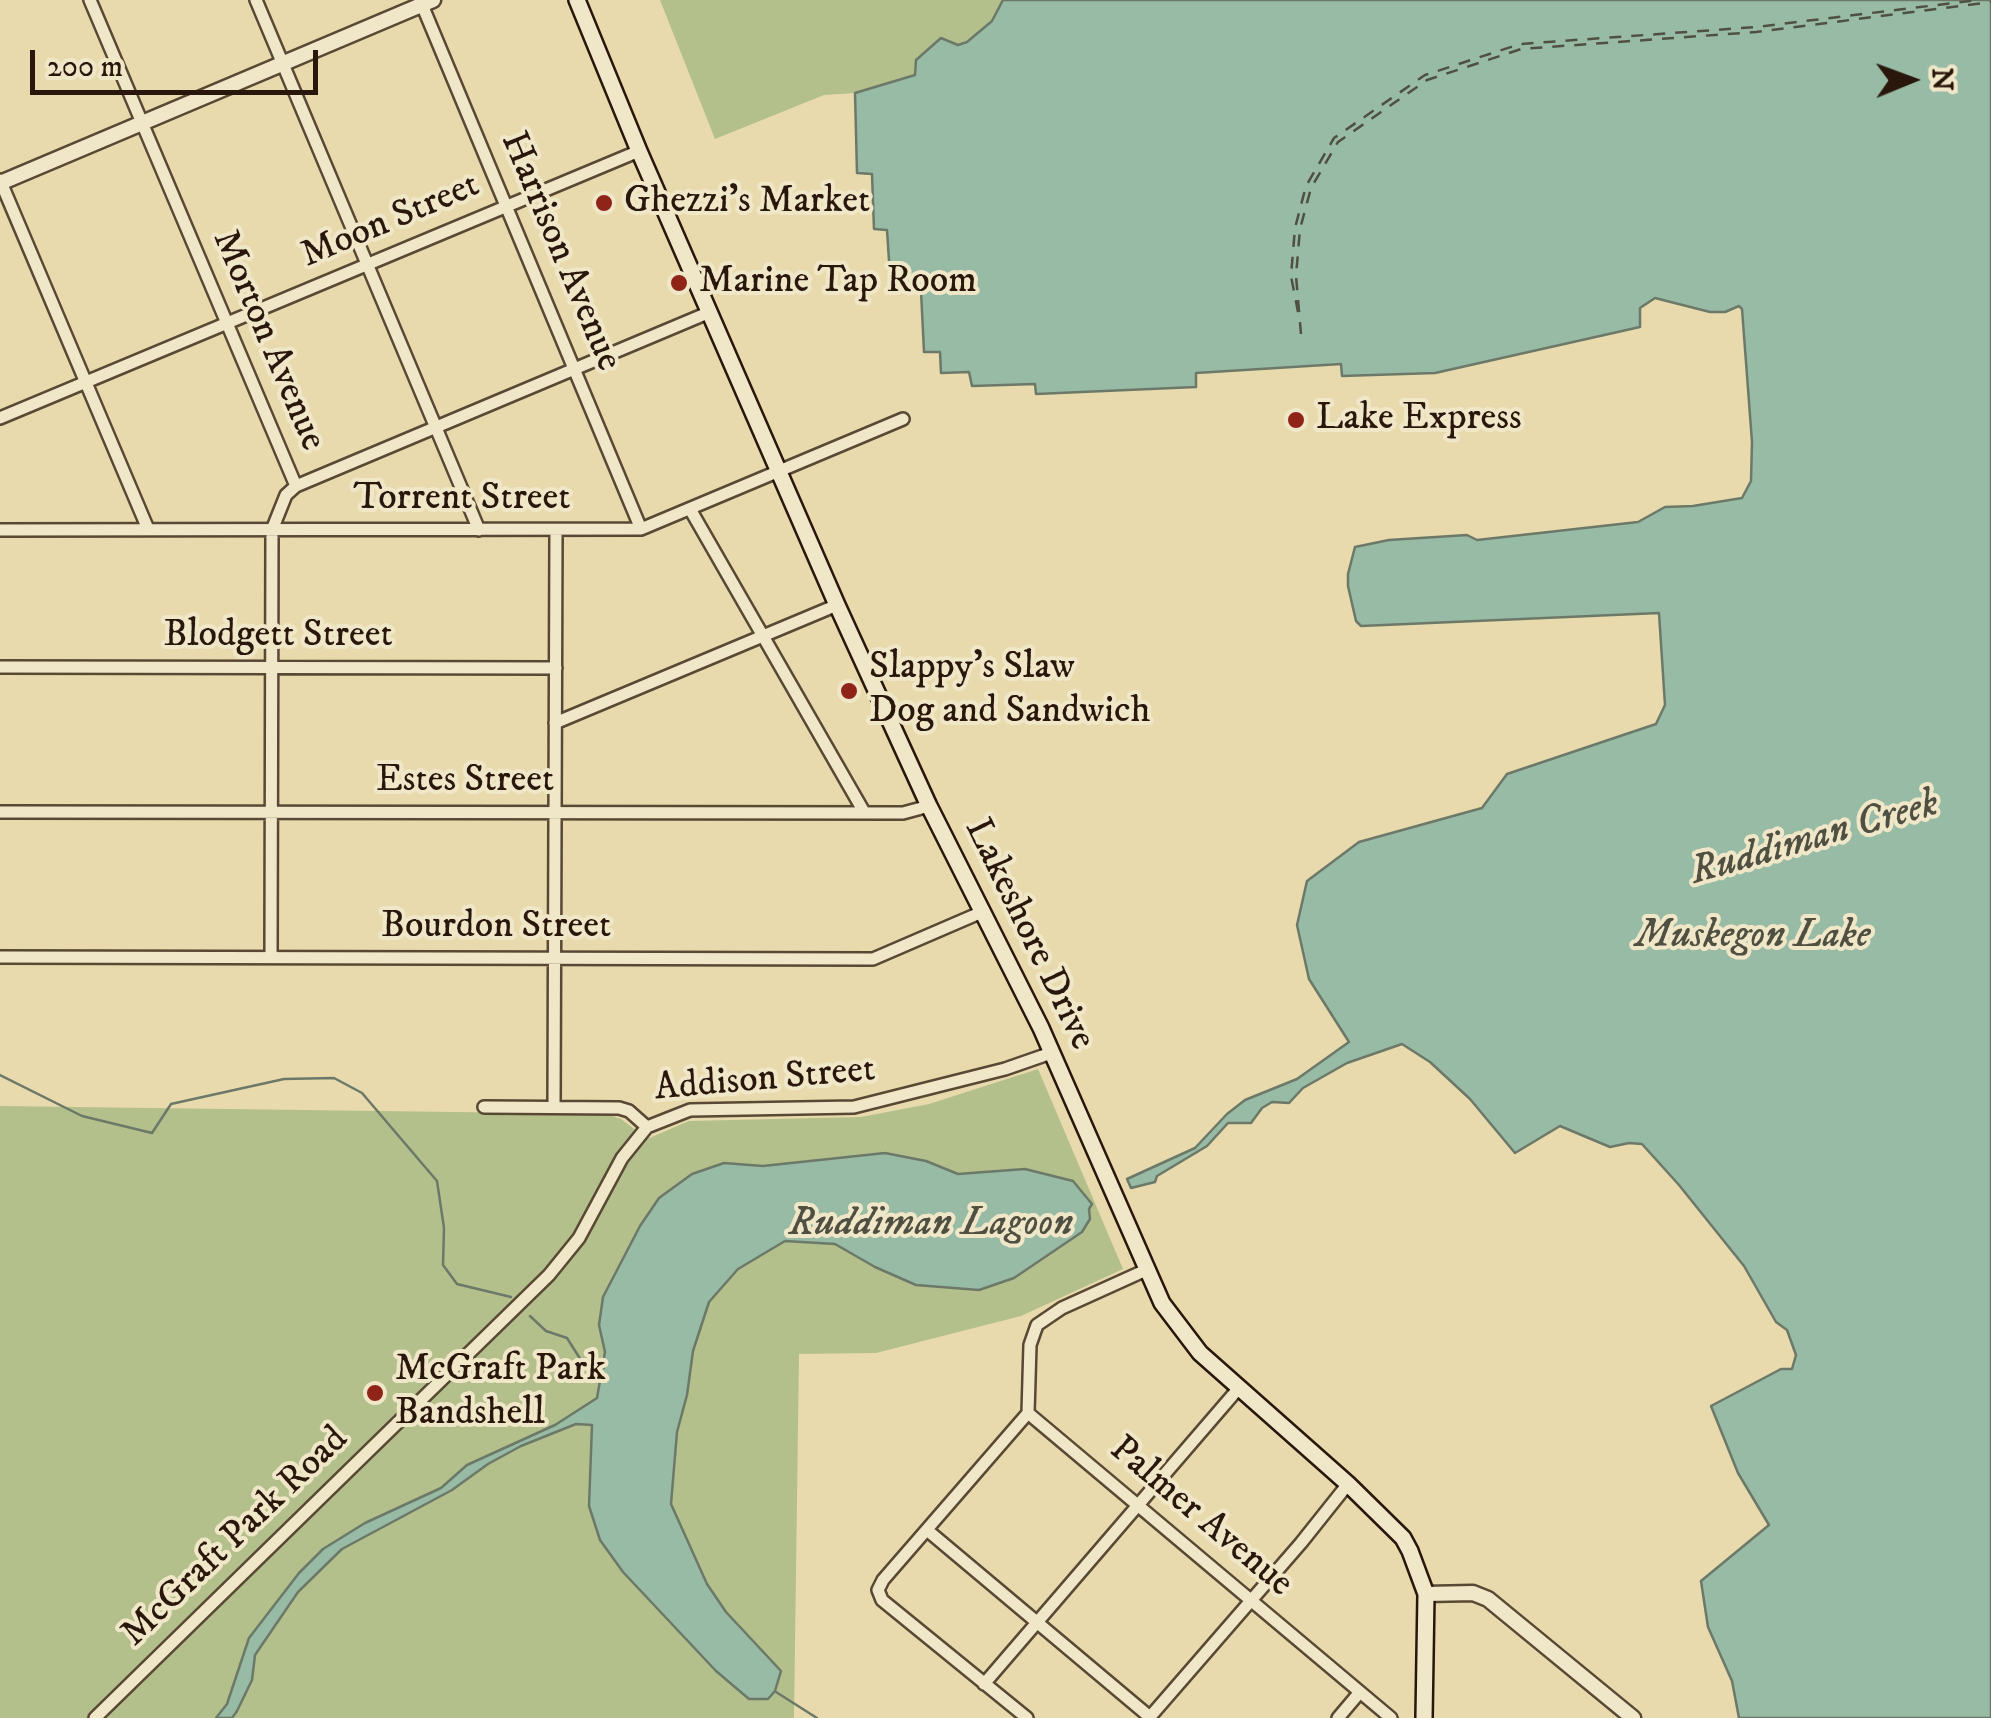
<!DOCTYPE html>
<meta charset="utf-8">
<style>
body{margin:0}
#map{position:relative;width:1991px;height:1718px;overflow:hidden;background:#e8daac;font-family:"IM FELL DW Pica",serif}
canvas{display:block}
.north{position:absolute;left:1861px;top:30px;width:100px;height:100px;-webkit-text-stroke:8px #f0e7c9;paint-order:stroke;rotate:89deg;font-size:28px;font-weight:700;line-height:40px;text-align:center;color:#29170c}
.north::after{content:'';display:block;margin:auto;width:35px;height:45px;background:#29170c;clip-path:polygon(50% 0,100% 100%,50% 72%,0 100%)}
.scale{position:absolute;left:30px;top:50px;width:288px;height:45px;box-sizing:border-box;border:5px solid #29170c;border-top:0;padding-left:12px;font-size:30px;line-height:35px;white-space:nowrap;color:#29170c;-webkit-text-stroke:8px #f0e7c9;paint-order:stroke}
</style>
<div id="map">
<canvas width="1991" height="1718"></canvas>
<div class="north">N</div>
<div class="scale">200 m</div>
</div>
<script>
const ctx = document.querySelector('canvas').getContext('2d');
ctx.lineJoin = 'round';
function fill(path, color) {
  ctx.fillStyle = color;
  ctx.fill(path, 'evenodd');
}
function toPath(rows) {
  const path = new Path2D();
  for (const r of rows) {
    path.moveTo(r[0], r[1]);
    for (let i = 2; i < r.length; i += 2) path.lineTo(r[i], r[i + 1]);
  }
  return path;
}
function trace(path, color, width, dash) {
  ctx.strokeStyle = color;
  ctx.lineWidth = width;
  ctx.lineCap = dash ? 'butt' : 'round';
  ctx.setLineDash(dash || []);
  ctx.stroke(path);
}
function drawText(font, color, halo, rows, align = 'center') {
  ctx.font = font + ' "IM FELL DW Pica",serif';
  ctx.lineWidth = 8;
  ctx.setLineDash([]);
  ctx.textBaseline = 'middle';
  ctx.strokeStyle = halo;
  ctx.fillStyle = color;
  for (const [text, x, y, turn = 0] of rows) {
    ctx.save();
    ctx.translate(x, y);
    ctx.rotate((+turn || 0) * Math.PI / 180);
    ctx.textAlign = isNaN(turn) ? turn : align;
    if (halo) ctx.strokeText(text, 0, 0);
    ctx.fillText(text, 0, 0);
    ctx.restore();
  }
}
fill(toPath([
 [660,0,1003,0,992,21,967,42,958,45,947,39,910,78,855,93,824,95,715,139],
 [1038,1069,1123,1269,1021,1316,876,1353,799,1354,794,1718,0,1718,0,1106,607,1114,621,1119,647,1139,689,1121,861,1117,929,1104]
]), '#b3c08c');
const water = toPath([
 [1003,0,1991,0,1991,1718,1739,1718,1732,1681,1708,1627,1701,1581,1769,1525,1738,1473,1711,1406,1781,1369,1792,1369,1796,1355,1787,1330,1776,1322,1744,1266,1679,1185,1642,1144,1629,1143,1610,1147,1560,1126,1515,1153,1470,1099,1430,1062,1402,1044,1347,1063,1303,1088,1289,1103,1272,1102,1262,1108,1251,1123,1228,1123,1207,1146,1157,1176,1155,1182,1131,1188,1127,1179,1195,1148,1227,1114,1245,1100,1297,1079,1349,1042,1309,979,1297,925,1307,881,1359,842,1482,808,1507,774,1656,724,1665,705,1659,613,1361,626,1356,621,1348,586,1348,574,1355,547,1389,540,1467,535,1477,540,1638,522,1665,507,1693,506,1742,498,1751,481,1752,442,1742,309,1739,306,1725,312,1710,312,1655,298,1640,308,1640,327,1435,373,1342,376,1341,364,1196,373,1196,387,1036,394,1035,384,972,386,969,372,941,373,940,352,924,352,921,291,891,291,887,230,874,229,872,174,857,173,855,93,915,75,916,60,941,38,958,45,967,42,992,21,1003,0],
 [885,1153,926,1161,958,1174,1025,1169,1073,1181,1092,1204,1089,1209,1090,1219,1082,1232,1014,1278,979,1290,916,1285,875,1267,835,1244,785,1241,738,1269,709,1302,693,1351,687,1395,677,1432,671,1504,707,1584,726,1612,781,1671,775,1691,768,1699,749,1699,716,1671,623,1572,600,1540,589,1506,592,1425,576,1424,521,1446,488,1464,452,1490,342,1549,298,1592,255,1655,252,1680,237,1711,232,1718,216,1718,227,1704,249,1638,299,1573,323,1549,365,1523,441,1488,467,1465,555,1425,597,1398,605,1352,599,1325,603,1297,640,1226,659,1198,692,1174,724,1163,763,1166,885,1153]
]);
fill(water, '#98bba5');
trace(water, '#6c7968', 2.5);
trace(toPath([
 [0,1075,82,1116,152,1133,171,1104,284,1079,334,1078,362,1093,437,1181,444,1228,443,1265,457,1284,511,1297],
 [530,1316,546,1331,567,1338,584,1365,604,1368],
 [776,1692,817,1718]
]), '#6c7968', 2.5);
trace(toPath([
 [1298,312,1291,276,1295,228,1306,186,1334,138,1425,75,1520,44,1756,27,1978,0],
 [1301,334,1296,276,1300,229,1311,188,1338,142,1427,80,1521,49,1756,32,1991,2]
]), '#505042', 2.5, [12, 10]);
const minor = toPath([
 [90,0,296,486,286,495,272,530,271,957],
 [256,0,479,530],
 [420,0,641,529],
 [0,180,148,529],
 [0,418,639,151],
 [296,486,710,312],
 [690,509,864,812],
 [0,530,641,529,903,419],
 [0,667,556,668],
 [555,723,837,605],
 [0,812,903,813,929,806],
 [0,957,873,959,982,912],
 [554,1106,556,530],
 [484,1107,619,1108,629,1111,647,1127],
 [1146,1270,1062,1308,1037,1325,1030,1345,1028,1413,1391,1718],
 [927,1530,1151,1718],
 [984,1684,1238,1389],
 [95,1718,549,1275,579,1238,622,1158,647,1127,690,1110,854,1107,1005,1069,1051,1053],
 [1027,1718,882,1600,878,1590,883,1580,1028,1413],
 [1149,1718,1301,1543,1348,1484],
 [1338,1718,1360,1692]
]);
const tertiary = toPath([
 [0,183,433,0],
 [1426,1594,1473,1593,1488,1599,1633,1718]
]);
const secondary = toPath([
 [577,0,639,151,837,605,929,806,1041,1028,1162,1303,1200,1353,1348,1484,1403,1538,1410,1551,1426,1594,1424,1718]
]);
trace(minor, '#594834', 16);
trace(tertiary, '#594834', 19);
trace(secondary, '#29170c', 20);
trace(minor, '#f0e7c9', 11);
trace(tertiary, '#f0e7c9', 14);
trace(secondary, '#f0e7c9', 15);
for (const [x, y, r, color] of [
 [604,203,10,"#8f2418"],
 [679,283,10,"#8f2418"],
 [1296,420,10,"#8f2418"],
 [849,691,10,"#8f2418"],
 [375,1393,10,"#8f2418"]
]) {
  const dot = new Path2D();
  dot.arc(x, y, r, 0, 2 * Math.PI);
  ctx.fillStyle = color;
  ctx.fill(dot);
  trace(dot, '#f0e7c9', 4);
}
drawText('38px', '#29170c', '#f0e7c9', [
 ["Ghezzi’s Market",624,203],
 ["Marine Tap Room",699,283],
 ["Lake Express",1316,420],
 ["Slappy’s Slaw",869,669],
 ["Dog and Sandwich",869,713],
 ["McGraft Park",395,1371],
 ["Bandshell",395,1415]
], 'left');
drawText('38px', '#29170c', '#f0e7c9', [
 ["Moon Street",391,222,-23],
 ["Harrison Avenue",559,252,67],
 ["Morton Avenue",267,341,67],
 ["Torrent Street",462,500],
 ["Blodgett Street",278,637],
 ["Estes Street",465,782],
 ["Bourdon Street",496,928],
 ["Lakeshore Drive",1028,935,64],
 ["Addison Street",765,1081,-5],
 ["Palmer Avenue",1200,1518,40],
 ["McGraft Park Road",236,1538,-44]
]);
drawText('italic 40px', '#505042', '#f0e7c9', [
 ["Ruddiman Creek",1815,840,-16],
 ["Muskegon Lake",1753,938],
 ["Ruddiman Lagoon",931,1226]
]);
</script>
